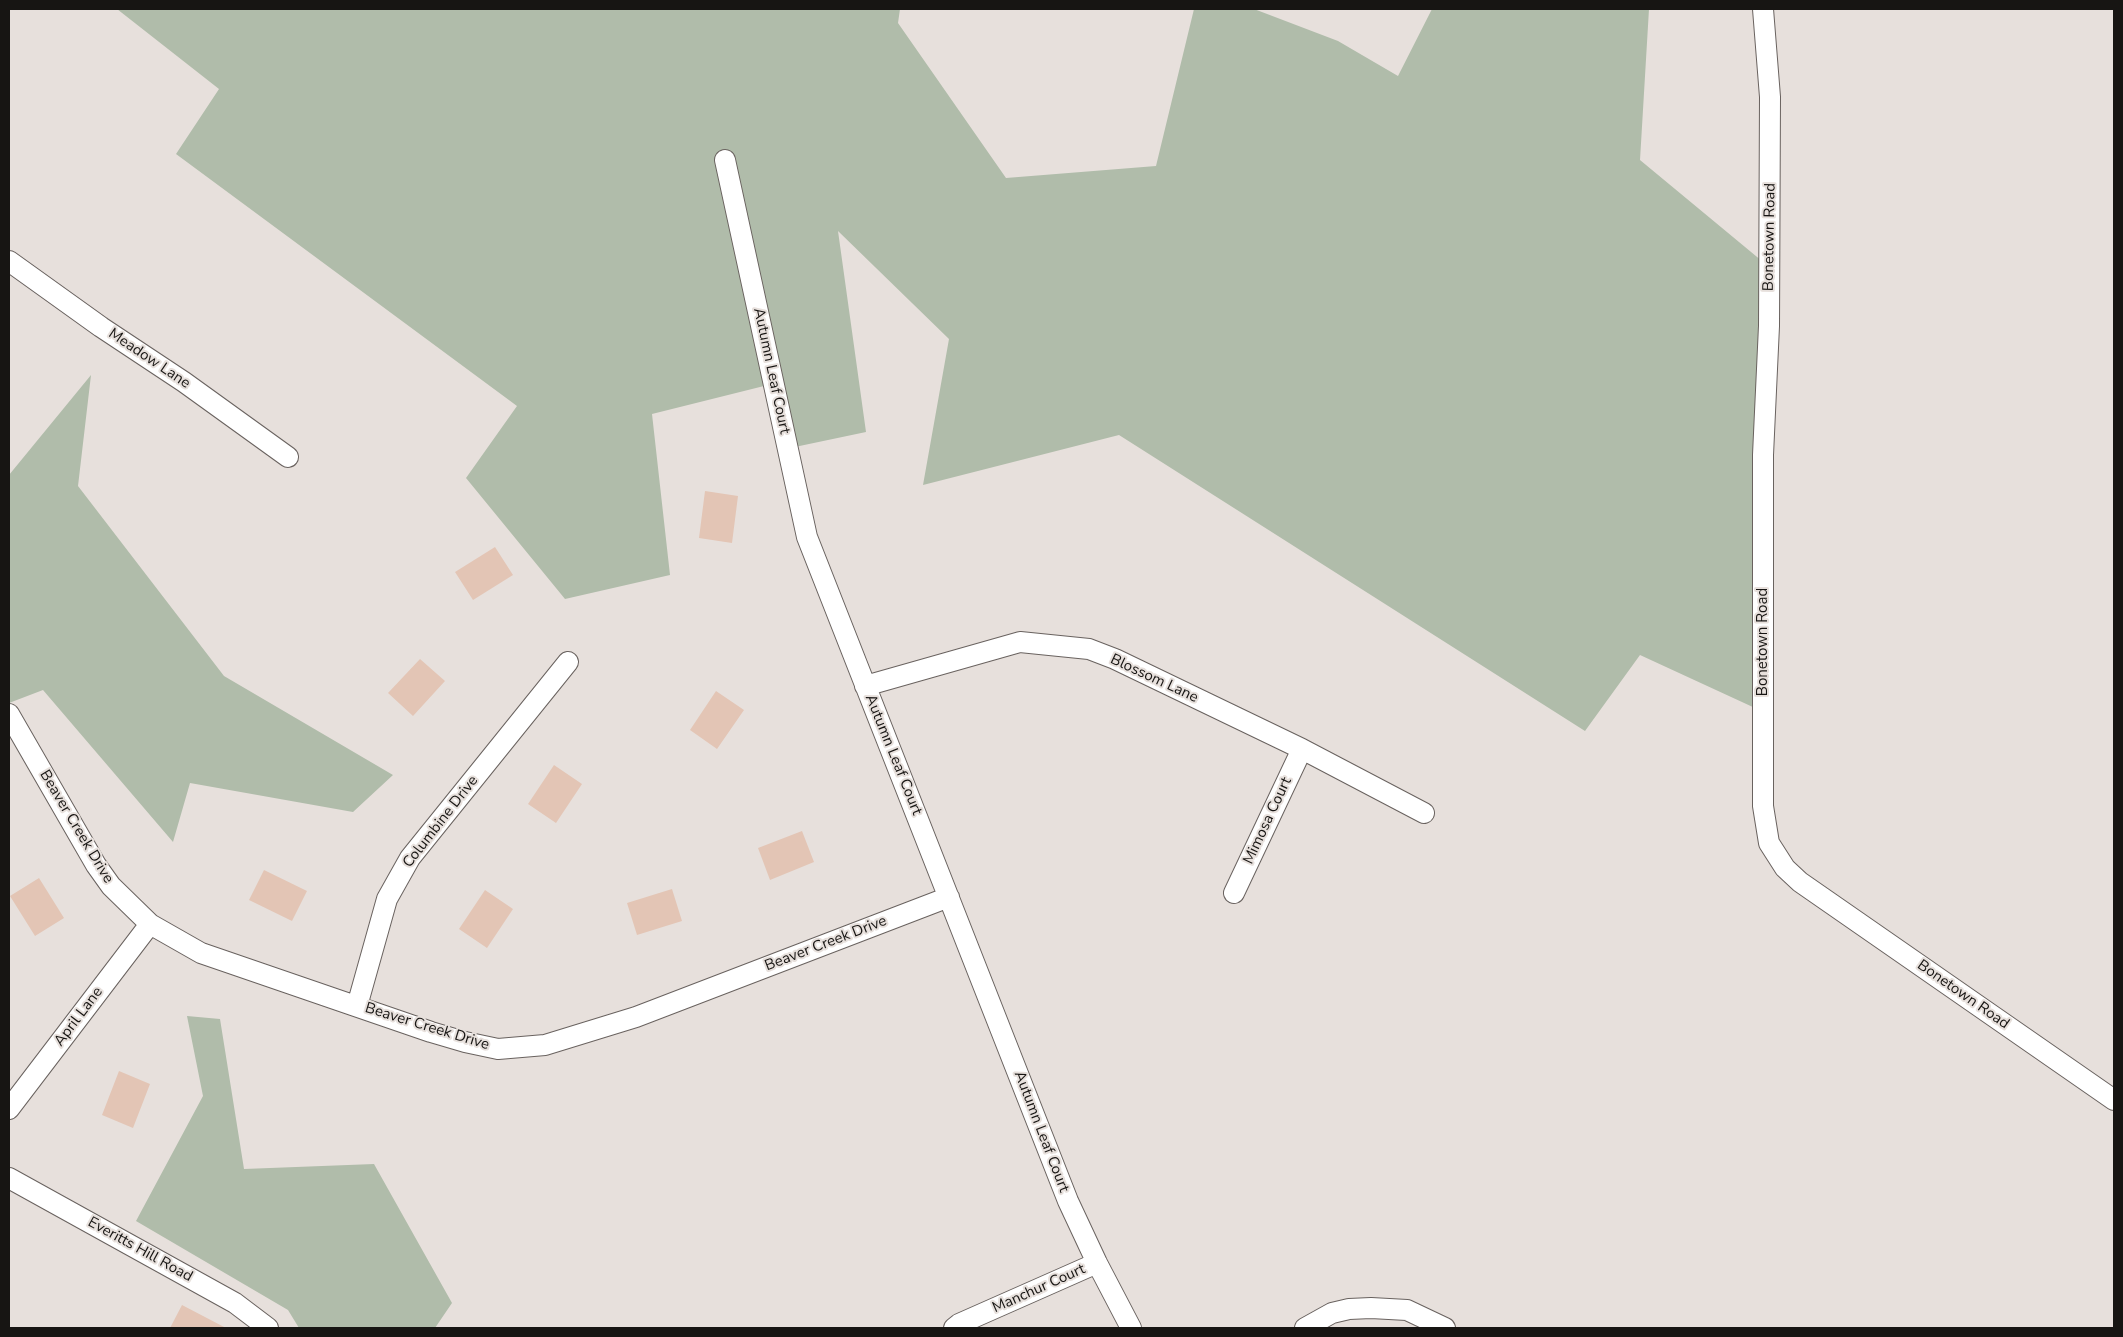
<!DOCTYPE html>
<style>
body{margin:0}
#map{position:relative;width:2123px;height:1337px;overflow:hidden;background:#e7e0dc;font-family:"Nunito Sans",sans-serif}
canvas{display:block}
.frame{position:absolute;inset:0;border:10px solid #171513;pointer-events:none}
</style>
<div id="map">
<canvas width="2123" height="1337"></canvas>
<div class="frame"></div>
</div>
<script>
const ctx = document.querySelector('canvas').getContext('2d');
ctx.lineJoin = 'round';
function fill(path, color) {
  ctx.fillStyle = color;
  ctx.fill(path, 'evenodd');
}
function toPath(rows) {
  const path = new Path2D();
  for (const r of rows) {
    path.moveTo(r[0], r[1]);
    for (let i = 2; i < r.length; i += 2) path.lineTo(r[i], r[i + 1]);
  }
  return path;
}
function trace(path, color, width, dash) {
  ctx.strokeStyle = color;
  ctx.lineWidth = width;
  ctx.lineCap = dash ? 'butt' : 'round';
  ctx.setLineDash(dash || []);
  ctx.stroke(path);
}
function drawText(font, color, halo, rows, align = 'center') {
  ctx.font = font + ' "Nunito Sans",sans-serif';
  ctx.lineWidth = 4;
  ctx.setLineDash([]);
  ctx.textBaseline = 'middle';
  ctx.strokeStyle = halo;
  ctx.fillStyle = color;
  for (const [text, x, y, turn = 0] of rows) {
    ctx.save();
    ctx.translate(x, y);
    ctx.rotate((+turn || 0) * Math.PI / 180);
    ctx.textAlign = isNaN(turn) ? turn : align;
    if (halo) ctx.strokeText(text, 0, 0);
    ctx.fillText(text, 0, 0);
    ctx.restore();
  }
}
fill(toPath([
 [117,9,900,9,898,23,1006,178,1156,166,1194,9,1254,9,1338,41,1398,76,1432,9,1649,9,1640,160,1774,271,1768,714,1640,655,1585,731,1119,435,923,485,949,339,838,231,866,432,790,448,776,383,652,414,670,575,565,599,466,478,517,406,176,154,219,89],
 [91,375,78,486,224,676,393,775,353,812,190,783,173,842,43,690,9,703,9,475],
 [187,1016,220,1019,244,1169,374,1164,452,1303,435,1328,299,1328,288,1310,136,1221,203,1096]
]), '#b0bcaa');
fill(toPath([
 [705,491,738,496,732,543,699,538],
 [495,547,513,575,473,600,455,572],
 [420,659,445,681,413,716,388,693],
 [716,691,744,710,717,749,690,730],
 [554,765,582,784,556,823,528,804],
 [802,831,814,862,770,880,758,848],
 [264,870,307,891,292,921,249,900],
 [39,878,64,918,35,936,10,896],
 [672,889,682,921,637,935,627,903],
 [485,890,513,909,487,948,459,929],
 [119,1071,150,1084,133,1128,102,1115],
 [182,1305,226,1328,170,1328]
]), '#e3c5b5');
const minor = toPath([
 [1763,9,1770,97,1769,326,1763,455,1763,806,1769,843,1785,868,1800,882,2114,1100],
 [725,160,807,537,1068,1201,1097,1263,1131,1328],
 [9,261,101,327,184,382,288,457],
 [865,686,1020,642,1089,649,1115,659,1302,749,1424,813],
 [9,714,96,865,111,886,150,924,201,953,431,1032,465,1042,498,1049,545,1045,636,1017,949,897],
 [1234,893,1302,749],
 [357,1006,387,899,410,858,568,662],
 [9,1109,150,924],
 [9,1178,235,1303,268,1328],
 [954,1328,959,1324,1097,1263],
 [1305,1328,1332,1313,1349,1309,1371,1308,1407,1310,1445,1328]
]);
trace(minor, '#69625f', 22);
trace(minor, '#fff', 20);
drawText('15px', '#171513', '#e7e0dc', [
 ["Bonetown Road",1770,237,-89],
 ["Meadow Lane",149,359,34],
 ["Autumn Leaf Court",771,371,78],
 ["Bonetown Road",1763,642,-90],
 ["Blossom Lane",1154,679,25],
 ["Autumn Leaf Court",893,755,68],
 ["Mimosa Court",1268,821,-65],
 ["Columbine Drive",441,822,-52],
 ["Beaver Creek Drive",76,827,59],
 ["Beaver Creek Drive",826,944,-21],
 ["Bonetown Road",1963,995,35],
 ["April Lane",79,1017,-53],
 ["Beaver Creek Drive",427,1027,17],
 ["Autumn Leaf Court",1041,1132,69],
 ["Everitts Hill Road",140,1250,29],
 ["Manchur Court",1039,1289,-24]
]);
</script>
